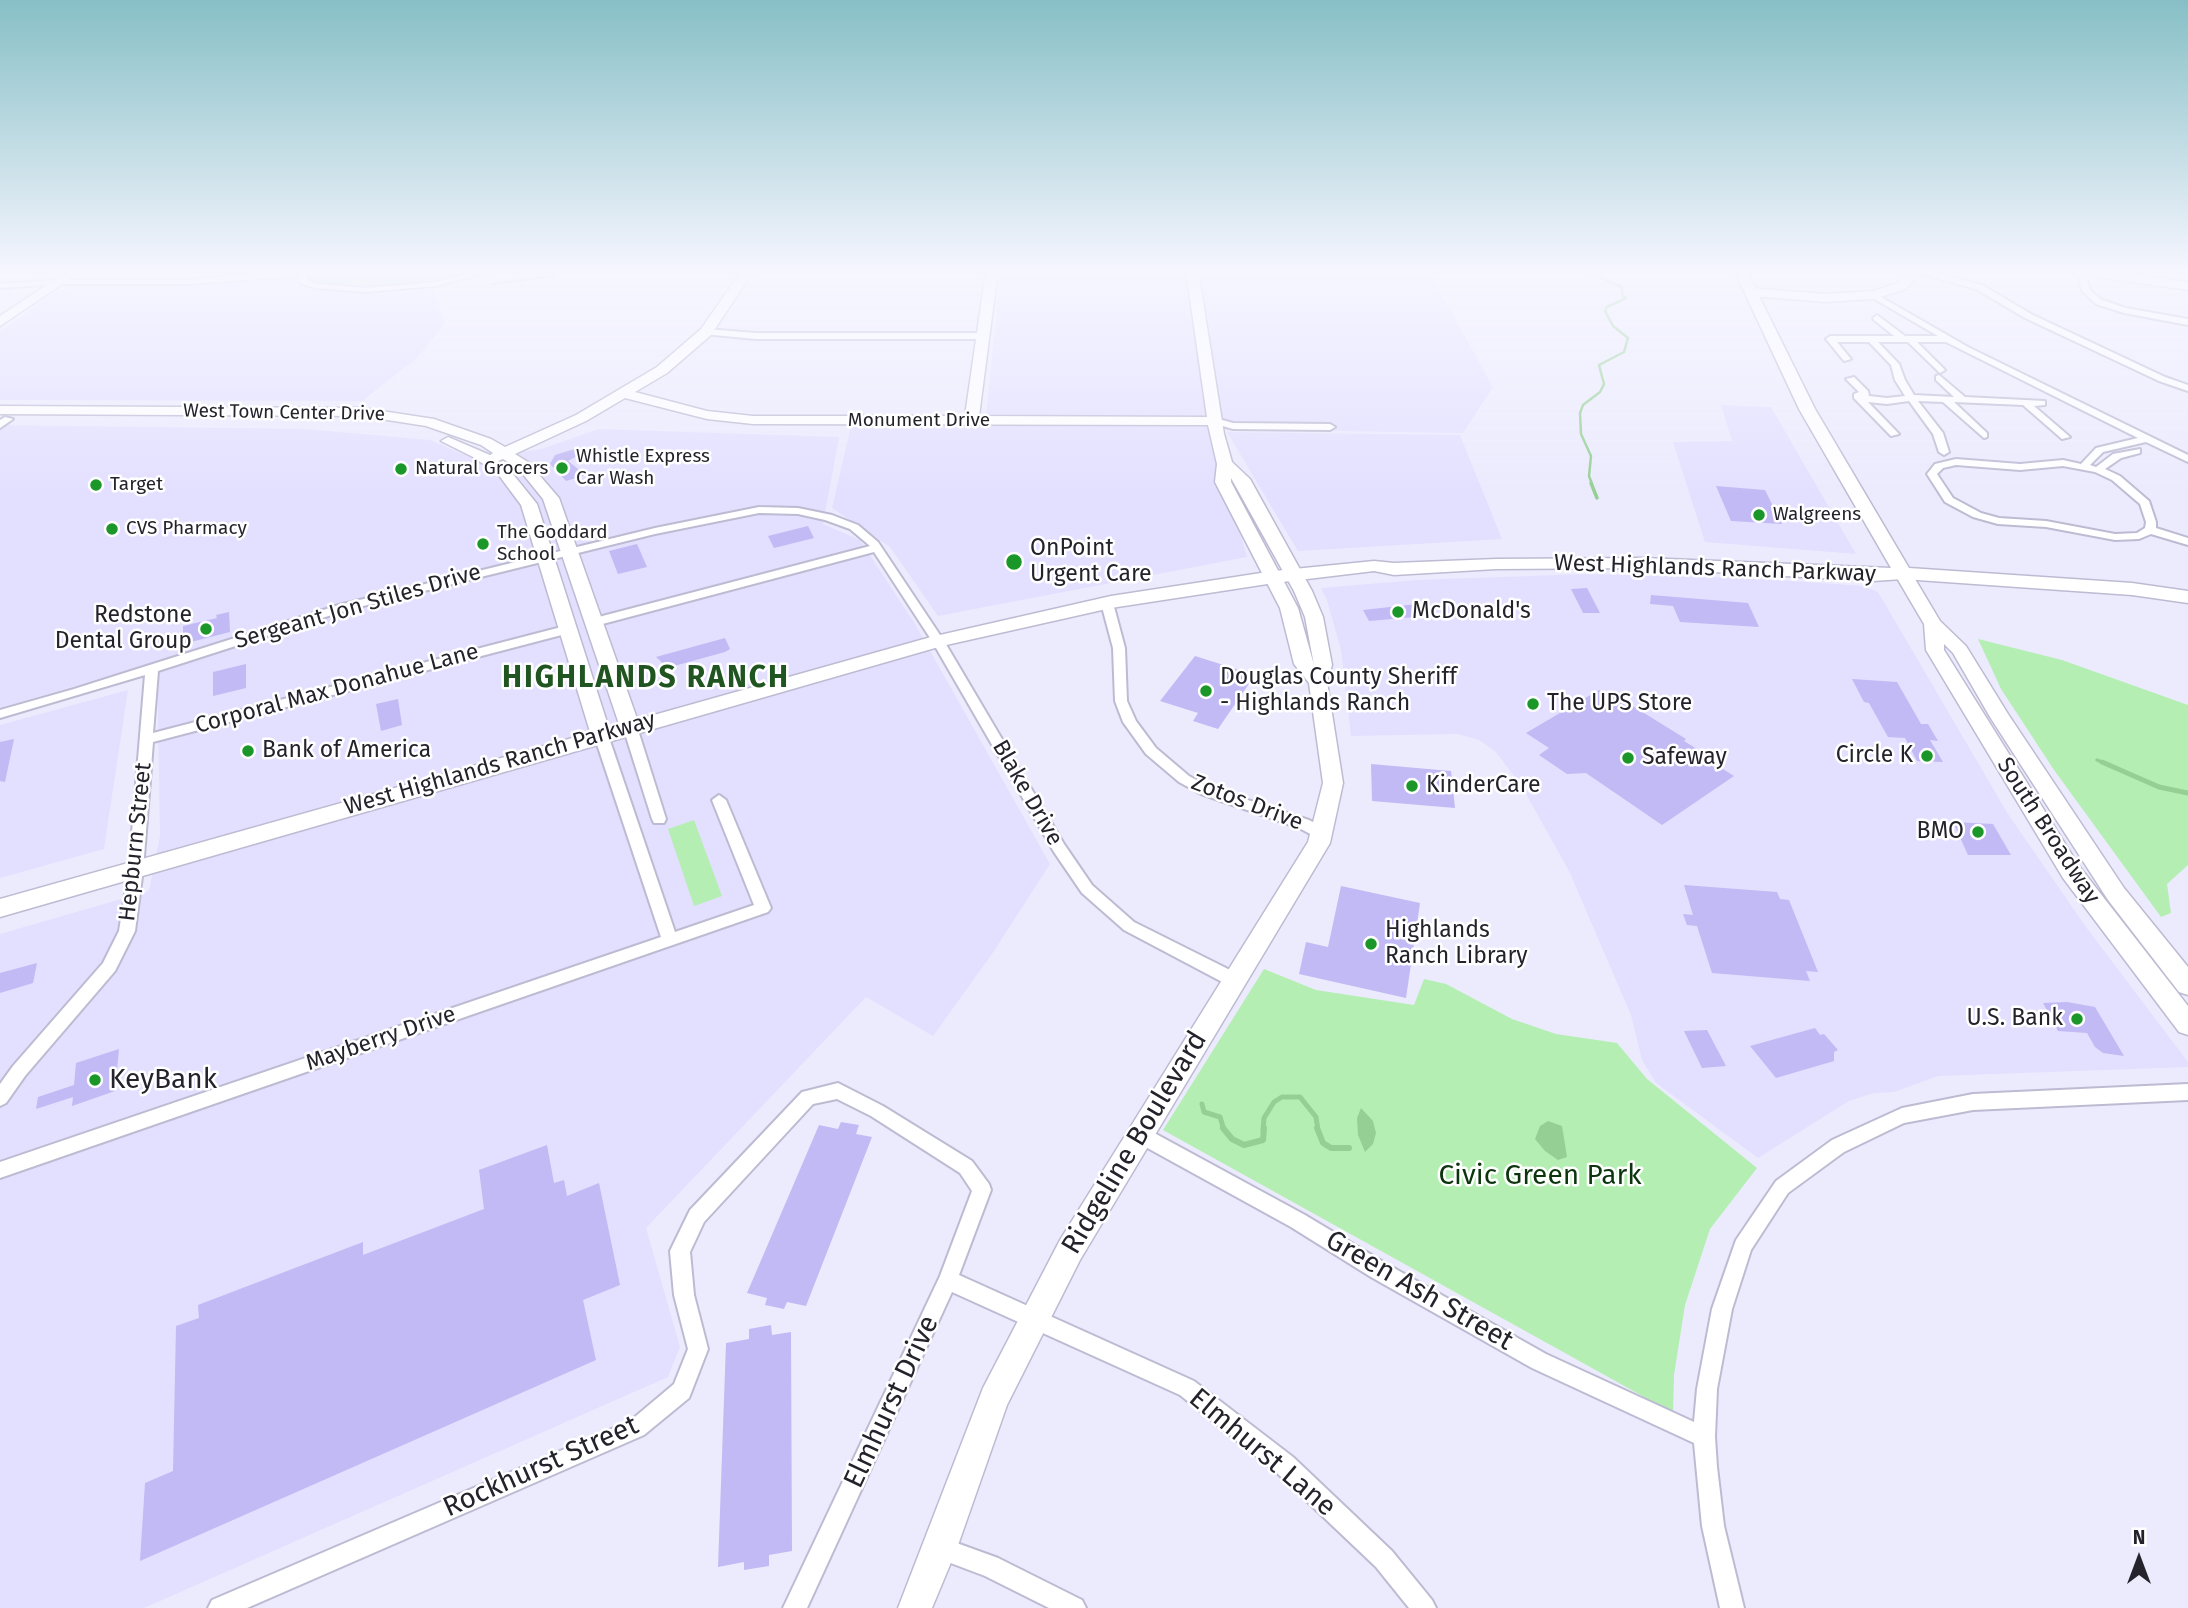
<!DOCTYPE html>
<style>
body{margin:0}
#map{position:relative;width:2188px;height:1608px;overflow:hidden;background:#ecebfe;font-family:"Fira Sans",sans-serif}
canvas{display:block}
.north{position:absolute;left:2104px;top:1524px;width:70px;height:70px;-webkit-text-stroke:5px #fff;paint-order:stroke;rotate:0deg;font-size:19px;font-weight:700;line-height:28px;text-align:center;color:#24232c}
.north::after{content:'';display:block;margin:auto;width:24px;height:32px;background:#24232c;clip-path:polygon(50% 0,100% 100%,50% 72%,0 100%)}
</style>
<div id="map">
<canvas width="2188" height="1608"></canvas>
<div class="north">N</div>
</div>
<script>
const ctx = document.querySelector('canvas').getContext('2d');
ctx.lineJoin = 'round';
function fill(path, color) {
  ctx.fillStyle = color;
  ctx.fill(path, 'evenodd');
}
function toPath(rows) {
  const path = new Path2D();
  for (const r of rows) {
    path.moveTo(r[0], r[1]);
    for (let i = 2; i < r.length; i += 2) path.lineTo(r[i], r[i + 1]);
  }
  return path;
}
function trace(path, color, width, dash) {
  ctx.strokeStyle = color;
  ctx.lineWidth = width;
  ctx.lineCap = dash ? 'butt' : 'round';
  ctx.setLineDash(dash || []);
  ctx.stroke(path);
}
function drawText(font, color, halo, rows, align = 'center') {
  ctx.font = font + ' "Fira Sans",sans-serif';
  ctx.lineWidth = 5;
  ctx.setLineDash([]);
  ctx.textBaseline = 'middle';
  ctx.strokeStyle = halo;
  ctx.fillStyle = color;
  for (const [text, x, y, turn = 0] of rows) {
    ctx.save();
    ctx.translate(x, y);
    ctx.rotate((+turn || 0) * Math.PI / 180);
    ctx.textAlign = isNaN(turn) ? turn : align;
    if (halo) ctx.strokeText(text, 0, 0);
    ctx.fillText(text, 0, 0);
    ctx.restore();
  }
}
fill(toPath([
 [1001,270,1428,270,1493,387,1463,433,1210,429,1247,557,938,616,890,547,832,508,853,417,986,416],
 [295,278,295,285,327,292,391,294,433,289,445,323,417,358,362,401,0,400,0,331,55,292,73,288,189,286],
 [1721,405,1771,407,1856,554,1705,542,1673,442,1732,441],
 [0,425,305,429,430,440,472,458,541,449,599,429,839,437,823,524,860,540,915,624,1050,864,992,954,933,1036,866,997,646,1228,680,1347,668,1377,144,1608,0,1608,0,934,149,891,160,836,157,662,0,708],
 [1227,432,1460,435,1502,539,1298,551],
 [1586,574,1748,578,1863,586,1878,592,2008,814,2086,927,2188,1062,2188,1067,1938,1076,1894,1092,1874,1093,1849,1101,1758,1158,1656,1083,1642,1060,1631,1015,1569,871,1521,785,1495,751,1479,740,1457,734,1351,736,1341,650,1327,600,1321,588,1417,580],
 [128,690,104,849,0,878,0,725]
]), '#e3dfff');
fill(toPath([
 [311,270,487,270,444,281,369,289,331,287,309,282,307,274],
 [1978,639,2062,660,2188,705,2188,865,2167,884,2171,913,2161,917,2054,770,2001,689],
 [694,820,722,896,694,906,668,829],
 [1264,969,1316,990,1414,1005,1424,979,1446,984,1512,1019,1556,1034,1617,1043,1647,1079,1757,1168,1710,1229,1685,1305,1674,1375,1673,1413,1163,1130]
]), '#b4eeb3');
fill(toPath([
 [1361,1108,1373,1121,1376,1133,1373,1144,1365,1152,1358,1135,1357,1118],
 [1548,1121,1562,1126,1567,1157,1558,1160,1545,1151,1535,1139,1540,1126]
]), '#95cf93');
trace(toPath([
 [550,270,558,272],
 [1582,270,1622,287,1622,295,1626,298,1607,307,1605,311,1613,326,1628,338,1624,352,1599,365,1604,384,1600,392,1583,405,1580,413,1581,434,1591,456,1589,476,1592,484],
 [494,284,553,276]
]), '#95cf93', 2.5);
trace(toPath([
 [1591,483,1597,498],
 [2097,760,2106,764]
]), '#95cf93', 3.5);
trace(toPath([
 [2102,762,2159,787,2188,793],
 [1202,1104,1204,1112,1220,1117,1224,1130],
 [1263,1130,1264,1118,1274,1102,1282,1097,1300,1097,1316,1117,1318,1130]
]), '#95cf93', 5);
trace(toPath([
 [1223,1128,1232,1139,1244,1145,1263,1140,1264,1128],
 [1317,1128,1323,1143,1331,1148,1349,1148]
]), '#95cf93', 6);
fill(toPath([
 [581,447,583,453,568,461,586,475,566,481,550,464,555,455],
 [1716,486,1765,490,1782,524,1731,521],
 [808,526,814,538,774,548,768,536],
 [637,544,647,567,618,574,609,551],
 [1587,588,1600,613,1583,613,1571,589],
 [1651,595,1748,603,1759,627,1680,622,1673,606,1650,604],
 [1426,603,1433,614,1415,617,1369,621,1363,610],
 [229,612,230,632,183,644,183,626,217,618,216,615],
 [725,638,730,649,725,652,674,666,665,665,656,657],
 [1195,656,1255,675,1218,729,1193,721,1198,713,1160,701],
 [246,664,246,688,213,696,213,672],
 [1852,679,1897,682,1921,724,1928,724,1938,741,1930,740,1943,762,1917,761,1905,738,1888,737,1869,703,1864,702],
 [1599,690,1605,694,1610,692,1686,739,1684,741,1718,762,1715,764,1734,776,1662,825,1586,773,1567,774,1539,755,1549,748,1526,733],
 [398,699,402,725,381,731,376,704],
 [14,739,5,782,0,781,0,742],
 [1371,764,1451,771,1455,808,1372,801],
 [1953,822,1993,824,2011,855,1968,855],
 [1684,885,1777,892,1780,899,1789,900,1818,972,1806,971,1810,981,1712,973,1697,926,1687,925,1683,914,1693,915],
 [1341,886,1420,903,1406,998,1299,974,1306,942,1328,947],
 [37,963,33,983,0,993,0,973],
 [2067,1002,2095,1007,2124,1056,2103,1053,2095,1047,2087,1033,2058,1031,2043,1003],
 [1815,1028,1820,1035,1824,1034,1838,1050,1834,1052,1834,1061,1776,1078,1750,1046],
 [1707,1030,1726,1066,1702,1068,1684,1031],
 [119,1049,115,1091,72,1106,73,1097,36,1109,38,1097,74,1085,76,1063],
 [841,1122,859,1125,856,1134,872,1137,806,1306,787,1302,784,1309,765,1305,767,1298,747,1293,819,1125,838,1129],
 [547,1145,554,1183,564,1180,567,1196,599,1183,620,1285,583,1300,596,1360,140,1561,145,1483,173,1471,176,1326,199,1318,198,1305,363,1242,363,1255,484,1209,479,1170],
 [771,1325,772,1335,791,1332,792,1551,769,1555,769,1566,744,1570,744,1562,718,1567,726,1343,749,1339,749,1329]
]), '#c1baf4');
const street = toPath([
 [301,270,310,270,306,274,307,280,316,284,366,288,436,282,482,270,496,270,436,286,366,292,315,288,300,283,298,276,189,284,59,284,0,288,0,284,59,280,189,280,301,270],
 [1921,270,1982,285,2031,314,2165,377,2188,385,2188,391,2159,381,2025,318,1976,289,1911,271,1921,270],
 [2084,270,2090,290,2102,300,2126,308,2188,319,2188,325,2124,313,2096,304,2082,291,2077,271,2084,270],
 [1874,293,1968,347,2188,455,2188,462,2146,442,2103,452,2090,465,2096,467,2113,454,2140,449,2140,453,2121,458,2105,469,2120,476,2149,501,2156,522,2156,528,2188,538,2188,545,2151,534,2139,539,2115,540,2046,527,1998,524,1973,517,1945,502,1927,474,1935,464,1956,459,2020,464,2063,460,2081,464,2096,448,2138,438,1946,342,1917,342,1945,370,1940,373,1908,342,1878,342,1899,364,1905,380,1914,395,1954,397,1936,380,1936,376,1939,375,1965,397,2045,401,2045,405,2034,406,2070,437,2062,439,2023,405,1954,402,1987,433,1987,437,1984,438,1943,402,1918,401,1943,433,1949,452,1944,455,1939,452,1933,434,1909,401,1887,404,1868,402,1899,434,1891,436,1854,398,1854,394,1859,392,1846,379,1854,377,1868,391,1869,396,1887,398,1905,396,1895,380,1891,365,1869,342,1837,342,1851,359,1844,361,1826,339,1830,336,1894,336,1874,320,1873,318,1877,315,1905,336,1938,336,1871,297,1871,293,1874,293],
 [1956,465,2020,470,2063,466,2095,472,2112,480,2140,504,2146,522,2145,528,2137,533,2115,534,2046,521,1999,518,1981,513,1953,498,1937,474,1943,468,1956,465],
 [706,329,756,333,982,333,986,336,982,339,756,339,703,334,702,332,706,329],
 [5,417,13,419,0,428,0,420,5,417],
 [1215,418,1233,423,1330,424,1335,427,1330,430,1233,429,1212,423,1212,419,1215,418],
 [759,507,798,508,832,515,858,525,878,542,944,641,1064,844,1092,885,1134,922,1240,975,1242,980,1240,985,1234,986,1228,985,1124,930,1082,893,1054,852,932,641,874,552,595,626,589,622,591,619,870,546,850,529,825,520,798,514,759,513,655,534,347,610,158,671,153,733,569,625,575,629,573,632,153,742,143,869,135,931,115,971,25,1076,6,1103,0,1106,0,1084,13,1066,103,963,119,931,129,869,145,675,0,718,0,710,74,689,339,605,655,528,759,507],
 [1107,599,1113,603,1125,648,1127,701,1136,721,1156,748,1189,776,1211,788,1309,820,1326,829,1328,833,1326,837,1316,837,1299,828,1201,794,1179,782,1146,754,1123,722,1115,701,1113,648,1101,603,1107,599],
 [630,723,637,727,666,819,664,823,654,823,652,819,623,727,630,723],
 [601,731,608,735,675,932,754,905,712,800,719,795,726,800,771,908,768,912,0,1178,0,1162,661,937,594,735,601,731],
 [838,1083,883,1106,972,1161,989,1184,991,1190,959,1275,1194,1381,1293,1457,1392,1551,1432,1600,1436,1608,1409,1608,1376,1567,1277,1473,1180,1395,952,1292,807,1608,783,1608,940,1276,972,1191,960,1173,871,1116,837,1099,813,1104,704,1222,690,1252,694,1295,708,1349,689,1398,644,1435,247,1608,208,1608,212,1600,630,1421,674,1384,688,1349,674,1295,670,1251,690,1210,802,1092,838,1083],
 [2188,1084,2188,1100,1973,1110,1904,1123,1844,1152,1788,1193,1751,1250,1732,1309,1717,1389,1715,1437,1717,1467,1724,1526,1744,1608,1720,1608,1702,1526,1694,1443,1532,1368,1371,1277,1291,1227,1133,1140,1130,1134,1133,1128,1139,1126,1145,1128,1305,1215,1385,1263,1546,1354,1694,1422,1697,1389,1712,1309,1736,1240,1776,1181,1832,1140,1902,1108,1973,1094,2188,1084],
 [940,1537,998,1558,1082,1600,1086,1608,1049,1608,985,1576,932,1556,929,1548,932,1540,940,1537]
]);
const secondary = toPath([
 [69,270,83,270,0,326,0,316,69,270],
 [742,270,754,270,711,335,667,373,635,392,707,411,753,416,965,416,986,270,998,270,979,416,1207,417,1186,270,1198,270,1224,434,1232,462,1250,479,1312,591,1323,617,1332,665,1327,682,1343,783,1330,843,1080,1260,1007,1405,957,1548,932,1608,898,1608,983,1388,1060,1240,1308,842,1323,783,1309,683,1294,664,1280,608,1215,482,1217,464,1208,425,753,424,707,419,625,398,586,421,515,454,528,462,559,498,640,727,637,732,630,734,623,732,620,727,543,499,518,468,503,459,498,461,508,468,537,504,611,735,608,740,601,742,594,740,591,735,521,505,498,474,473,457,441,441,448,437,490,455,493,453,481,445,426,426,362,416,0,414,0,406,362,408,434,419,491,439,505,447,576,415,657,367,701,329,742,270],
 [1231,478,1294,591,1305,617,1314,665,1298,608,1231,482,1231,478],
 [1909,270,1922,270,1906,289,1874,299,1826,302,1751,296,1745,292,1751,288,1826,294,1873,291,1898,283,1909,270],
 [2070,270,2102,270,2188,282,2188,290,2076,274,2070,270],
 [1903,568,1909,569,1940,621,1966,646,2008,714,2124,888,2188,967,2188,995,2179,992,2108,900,1990,717,1953,653,1944,644,1944,650,2079,866,2188,1006,2188,1035,2179,1032,2063,878,1926,650,1924,624,1894,573,1903,568]
]);
const primary = toPath([
 [1734,270,1746,270,1815,409,1909,568,2132,583,2188,591,2188,603,2132,595,1903,579,1873,581,1643,568,1496,569,1394,575,1374,571,1274,583,1111,608,942,646,0,917,0,899,931,637,1111,596,1274,571,1374,561,1394,563,1496,559,1643,558,1891,568,1799,409,1734,270]
]);
trace(street, '#bdbbd2', 4);
trace(secondary, '#bdbbd2', 3);
trace(primary, '#bdbbd2', 3);
fill(street, '#fff');
fill(secondary, '#fff');
fill(primary, '#fff');
const sky = ctx.createLinearGradient(0, 0, 0, 495);
sky.addColorStop(0, '#87bfc6');
sky.addColorStop(0.55, '#f6f6ff');
sky.addColorStop(1, '#f6f6ff00');
ctx.fillStyle = sky;
ctx.fillRect(0, 0, 2188, 495);
for (const [x, y, r, color] of [
 [562,468,7,"#1b9628"],
 [401,469,7,"#1b9628"],
 [96,485,7,"#1b9628"],
 [1759,515,7,"#1b9628"],
 [112,529,7,"#1b9628"],
 [483,544,7,"#1b9628"],
 [1014,562,9,"#1b9628"],
 [1398,612,7,"#1b9628"],
 [206,629,7,"#1b9628"],
 [1206,691,7,"#1b9628"],
 [1533,704,7,"#1b9628"],
 [248,751,7,"#1b9628"],
 [1927,756,7,"#1b9628"],
 [1628,758,7,"#1b9628"],
 [1412,786,7,"#1b9628"],
 [1978,832,7,"#1b9628"],
 [1371,944,7,"#1b9628"],
 [2077,1019,7,"#1b9628"],
 [95,1080,7,"#1b9628"]
]) {
  const dot = new Path2D();
  dot.arc(x, y, r, 0, 2 * Math.PI);
  ctx.fillStyle = color;
  ctx.fill(dot);
  trace(dot, '#fff', 2.5);
}
drawText('19px', '#24232c', '#fff', [
 ["West Town Center Drive",284,413,1],
 ["Monument Drive",919,421]
]);
drawText('19px', '#24232c', '#fff', [
 ["Whistle Express",576,457],
 ["Car Wash",576,479],
 ["Natural Grocers",415,469],
 ["Target",110,485],
 ["Walgreens",1773,515],
 ["CVS Pharmacy",126,529],
 ["The Goddard",497,533],
 ["School",497,555]
], 'left');
drawText('23px', '#24232c', '#fff', [
 ["OnPoint",1030,549],
 ["Urgent Care",1030,575],
 ["McDonald's",1412,612],
 ["Redstone",192,616,"right"],
 ["Dental Group",192,642,"right"],
 ["Douglas County Sheriff",1220,678],
 ["- Highlands Ranch",1220,704],
 ["The UPS Store",1547,704],
 ["Bank of America",262,751],
 ["Circle K",1913,756,"right"],
 ["Safeway",1642,758],
 ["KinderCare",1426,786],
 ["BMO",1964,832,"right"],
 ["Highlands",1385,931],
 ["Ranch Library",1385,957],
 ["U.S. Bank",2063,1019,"right"]
], 'left');
drawText('23px', '#24232c', '#fff', [
 ["West Highlands Ranch Parkway",1715,569,2],
 ["Sergeant Jon Stiles Drive",358,607,-16],
 ["Corporal Max Donahue Lane",337,689,-15],
 ["West Highlands Ranch Parkway",500,764,-16],
 ["Blake Drive",1027,793,60],
 ["Zotos Drive",1247,803,21],
 ["South Broadway",2048,831,57],
 ["Hepburn Street",136,842,-84],
 ["Mayberry Drive",381,1039,-19]
]);
drawText('28px', '#24232c', '#fff', [
 ["KeyBank",109,1080]
], 'left');
drawText('28px', '#24232c', '#fff', [
 ["Ridgeline Boulevard",1135,1143,-59],
 ["Green Ash Street",1419,1291,30],
 ["Elmhurst Drive",892,1402,-65],
 ["Elmhurst Lane",1262,1453,40],
 ["Rockhurst Street",541,1467,-24]
]);
drawText('28px', '#0c350e', '#fff', [
 ["Civic Green Park",1540,1176]
]);
ctx.letterSpacing = '2px';
drawText('bold 30px', '#205521', '#fff', [
 ["HIGHLANDS RANCH",646,679]
]);
ctx.letterSpacing = '0px';
</script>
